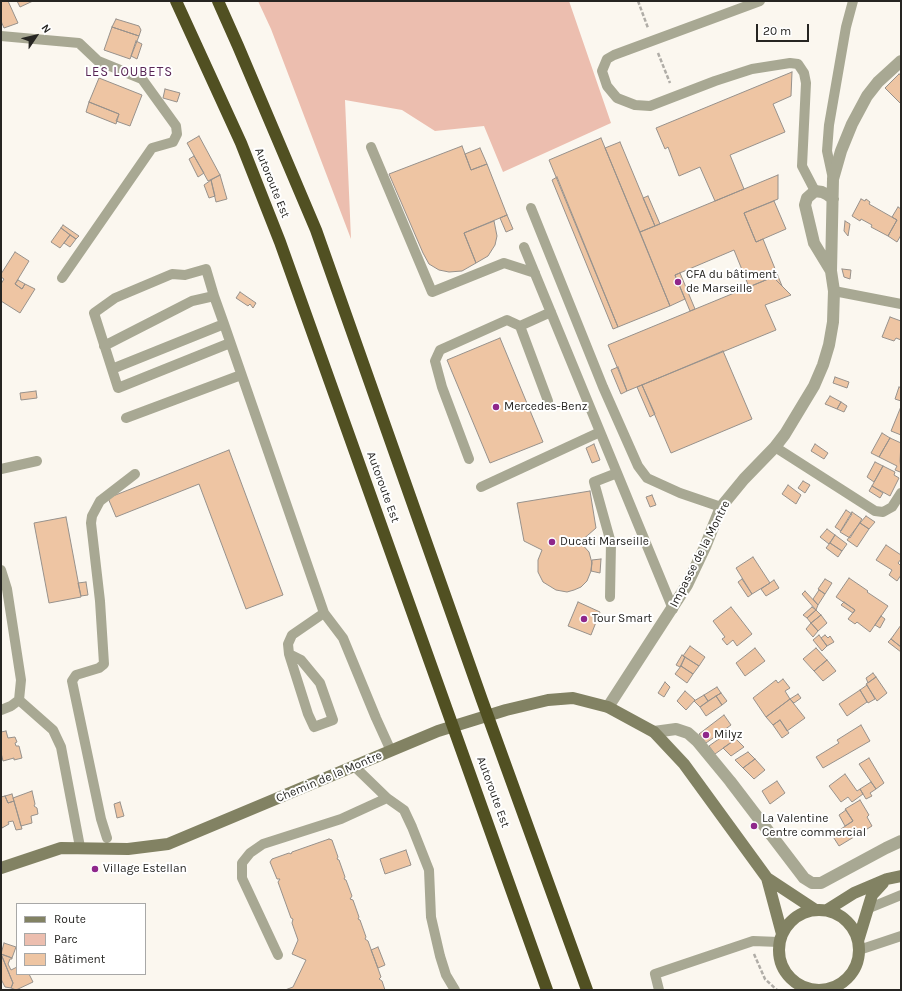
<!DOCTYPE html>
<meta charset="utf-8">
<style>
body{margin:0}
#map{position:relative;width:902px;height:991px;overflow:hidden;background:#fbf7ef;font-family:Karla,sans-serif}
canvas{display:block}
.frame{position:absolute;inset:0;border:2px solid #262522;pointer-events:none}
.legend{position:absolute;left:16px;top:903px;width:130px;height:72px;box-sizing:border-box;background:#fff;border:1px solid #a8a8a7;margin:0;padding:5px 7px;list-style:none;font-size:12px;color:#262522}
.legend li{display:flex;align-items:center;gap:8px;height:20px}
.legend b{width:20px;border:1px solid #a8a8a7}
.north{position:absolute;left:16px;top:16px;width:40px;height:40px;-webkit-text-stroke:3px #fff;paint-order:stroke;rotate:55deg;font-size:11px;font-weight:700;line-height:16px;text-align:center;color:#262522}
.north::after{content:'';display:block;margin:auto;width:14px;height:18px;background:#262522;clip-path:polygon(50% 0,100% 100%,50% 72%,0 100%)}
.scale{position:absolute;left:756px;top:24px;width:53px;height:18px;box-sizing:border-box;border:2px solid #262522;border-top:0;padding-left:5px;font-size:12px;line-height:14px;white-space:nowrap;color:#262522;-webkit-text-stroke:3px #fff;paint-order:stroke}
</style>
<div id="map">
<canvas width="902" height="991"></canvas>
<div class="frame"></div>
<ul class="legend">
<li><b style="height:5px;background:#828263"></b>Route</li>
<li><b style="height:11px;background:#ecbeaf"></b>Parc</li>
<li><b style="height:11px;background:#eec5a3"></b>Bâtiment</li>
</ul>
<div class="north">N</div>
<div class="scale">20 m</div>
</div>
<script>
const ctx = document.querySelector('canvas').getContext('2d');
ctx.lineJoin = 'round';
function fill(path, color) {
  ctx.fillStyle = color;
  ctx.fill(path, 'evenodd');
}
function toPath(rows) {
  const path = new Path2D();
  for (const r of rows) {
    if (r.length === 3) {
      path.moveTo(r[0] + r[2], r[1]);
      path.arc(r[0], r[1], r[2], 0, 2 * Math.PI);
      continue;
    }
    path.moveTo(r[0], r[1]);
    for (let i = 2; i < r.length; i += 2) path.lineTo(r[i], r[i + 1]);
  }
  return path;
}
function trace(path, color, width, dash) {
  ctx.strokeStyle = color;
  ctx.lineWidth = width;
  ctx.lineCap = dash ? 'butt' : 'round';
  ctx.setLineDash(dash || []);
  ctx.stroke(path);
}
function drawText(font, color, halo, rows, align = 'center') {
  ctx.font = font + ' Karla,sans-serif';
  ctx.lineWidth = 4;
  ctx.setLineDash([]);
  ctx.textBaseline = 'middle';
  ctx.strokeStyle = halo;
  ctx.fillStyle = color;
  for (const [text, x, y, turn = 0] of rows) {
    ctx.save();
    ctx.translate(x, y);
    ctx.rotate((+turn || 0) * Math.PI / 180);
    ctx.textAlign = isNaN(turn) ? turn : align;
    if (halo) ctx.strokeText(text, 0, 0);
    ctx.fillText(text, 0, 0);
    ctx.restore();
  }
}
fill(toPath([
 [258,1,569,1,611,123,503,172,484,126,435,131,402,110,345,100,351,239,271,29]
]), '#ecbeaf');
const building = toPath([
 [1,1,8,1,18,23,4,28,1,21,1,1],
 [17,1,33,1,20,7,17,1],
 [116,19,139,26,141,30,139,36,112,27,116,19],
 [112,27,139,36,130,59,104,50,112,27],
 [136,41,142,44,137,59,131,56,136,41],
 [792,72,791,96,773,104,785,132,730,155,744,189,715,201,700,167,679,176,668,147,665,149,656,128,792,72],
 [899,74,901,75,901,104,885,88,899,74],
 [99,78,142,95,130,126,116,121,119,114,89,102,99,78],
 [165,89,180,93,177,102,163,98,165,89],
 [89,102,119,114,116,124,86,112,89,102],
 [199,136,220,175,208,181,187,143,199,136],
 [601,138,670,306,618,327,549,160,601,138],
 [620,142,655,226,640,232,605,148,620,142],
 [462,146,471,170,487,164,507,215,464,233,476,263,462,271,449,272,439,270,429,264,423,253,389,174,462,146],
 [480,148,487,164,471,170,465,154,480,148],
 [194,156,204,173,198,177,189,159,194,156],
 [220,175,227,199,216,202,211,180,220,175],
 [778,175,778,199,744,213,756,242,763,239,782,286,773,277,749,287,734,250,675,275,685,299,670,306,640,232,778,175],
 [557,177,618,327,613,329,552,180,557,177],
 [211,180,215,196,209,198,204,185,211,180],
 [648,196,660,224,655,226,643,198,648,196],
 [861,199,865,201,866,199,870,202,869,204,897,220,888,236,871,227,872,225,861,219,860,221,852,216,861,199],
 [774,201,786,229,756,242,744,213,774,201],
 [898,207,901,209,901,235,897,242,888,236,897,220,892,217,898,207],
 [507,215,513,229,506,232,500,218,507,215],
 [494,221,497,236,495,245,488,256,476,263,464,233,494,221],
 [845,221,850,224,848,236,844,231,845,221],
 [63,225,79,236,76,239,61,228,63,225],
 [61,228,70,235,60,248,51,242,61,228],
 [70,235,76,239,70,247,64,243,70,235],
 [15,252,29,261,15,284,22,289,25,284,35,289,20,313,1,301,1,284,4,279,1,277,1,274,15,252],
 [842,269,851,270,850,279,844,277,842,269],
 [680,273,695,309,690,311,675,275,680,273],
 [773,277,791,295,765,305,776,330,627,391,608,345,773,277],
 [18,280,25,284,22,289,15,284,18,280],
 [240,292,256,303,253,308,250,304,248,306,236,298,240,292],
 [890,317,901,321,901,340,896,338,894,341,882,337,890,317],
 [500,338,543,442,490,463,447,360,500,338],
 [723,351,752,419,671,453,642,385,723,351],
 [618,367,627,391,621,394,611,370,618,367],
 [835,377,849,382,847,388,833,383,835,377],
 [642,385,655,414,650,417,637,387,642,385],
 [899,387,901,388,901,401,895,399,899,387],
 [36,391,37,398,21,400,20,393,36,391],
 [830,396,841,402,837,409,825,404,830,396],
 [841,402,847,406,844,412,837,409,841,402],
 [900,409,901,410,901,435,891,431,900,409],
 [882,433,890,438,879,457,871,453,882,433],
 [890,438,901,443,900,461,901,470,900,472,895,470,897,466,879,457,890,438],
 [594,444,600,460,592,463,586,448,594,444],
 [815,444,828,453,824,459,811,451,815,444],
 [229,450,283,595,246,609,199,484,116,517,108,498,229,450],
 [875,462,883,466,874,482,867,477,875,462],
 [883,466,895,472,894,475,899,478,890,496,872,486,883,466],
 [803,481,810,485,805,493,798,488,803,481],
 [788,485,801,495,796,504,782,494,788,485],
 [872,486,883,493,880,498,869,491,872,486],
 [590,491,596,528,580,542,589,552,592,563,591,571,587,581,581,587,574,590,567,592,556,590,543,582,538,572,538,560,542,550,524,541,517,503,590,491],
 [652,495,656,505,650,507,646,497,652,495],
 [846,510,852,514,841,531,835,527,846,510],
 [852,512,862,519,850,538,840,532,852,512],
 [866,516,875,522,869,529,860,523,866,516],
 [66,517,81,597,49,603,34,523,66,517],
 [860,523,869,529,857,547,847,540,860,523],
 [827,529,835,535,829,544,820,537,827,529],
 [835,535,847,544,842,551,830,543,835,535],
 [830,543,842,551,838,557,826,548,830,543],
 [886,545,901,555,901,559,898,563,901,566,901,575,897,581,889,575,892,570,876,560,886,545],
 [753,557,770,583,752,594,736,568,753,557],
 [601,559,600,573,591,571,592,560,601,559],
 [849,578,868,591,867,592,888,606,870,632,857,622,855,624,848,619,855,610,836,597,849,578],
 [742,579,752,594,748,597,738,582,742,579],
 [825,579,832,583,825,594,818,589,825,579],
 [774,580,779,588,766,596,761,589,774,580],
 [86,582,88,595,81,596,78,583,86,582],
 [819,590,825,594,818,605,813,599,819,590],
 [805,591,818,605,816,610,802,594,805,591],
 [578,602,600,612,591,635,568,626,578,602],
 [844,602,855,610,853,613,841,605,844,602],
 [731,607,752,634,737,646,733,640,727,645,722,639,725,637,713,621,731,607],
 [812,607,816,610,807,618,803,615,812,607],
 [816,610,821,615,811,623,807,618,816,610],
 [821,615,827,623,818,631,811,623,821,615],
 [881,616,885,619,880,628,875,625,881,616],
 [811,623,818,631,813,637,806,629,811,623],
 [901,625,901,647,891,639,901,625],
 [819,635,827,646,822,651,813,640,819,635],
 [825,635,828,638,830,636,834,642,827,646,821,638,825,635],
 [891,639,901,647,901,652,888,642,891,639],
 [690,646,705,657,699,666,683,656,690,646],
 [755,648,765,661,745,676,736,663,755,648],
 [816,648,827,660,814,671,803,659,816,648],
 [682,655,685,657,680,667,676,665,682,655],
 [685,657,699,666,693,674,681,666,685,657],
 [827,660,836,671,823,681,814,671,827,660],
 [681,666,693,674,687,683,675,674,681,666],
 [873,673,876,677,868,683,866,678,873,673],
 [876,677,887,693,877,701,866,684,876,677],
 [783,679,790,688,785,691,790,699,766,717,753,698,776,680,778,683,783,679],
 [665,682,670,687,664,697,658,693,665,682],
 [867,685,875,699,868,703,860,690,867,685],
 [717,687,721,693,708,701,704,695,717,687],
 [860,690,867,702,847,716,839,704,860,690],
 [685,691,695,700,686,710,677,701,685,691],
 [721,693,727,701,722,705,716,696,721,693],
 [798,694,801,698,794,703,790,699,798,694],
 [704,695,708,701,700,707,694,701,704,695],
 [716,696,722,705,706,716,700,707,716,696],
 [790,699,805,718,787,731,780,720,773,725,766,717,790,699],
 [724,715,731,725,706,743,699,734,724,715],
 [780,720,789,733,782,738,773,725,780,720],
 [861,725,870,741,823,768,816,757,839,743,837,740,861,725],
 [6,731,8,738,15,737,17,742,15,743,16,746,19,746,22,758,14,760,14,758,3,761,1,753,1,732,6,731],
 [730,731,736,739,715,754,709,746,730,731],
 [736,739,744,747,731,756,723,748,736,739],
 [748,752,755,759,743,768,735,760,748,752],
 [869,758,884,783,876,789,859,764,869,758],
 [755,759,765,770,754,779,743,768,755,759],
 [845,774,857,791,860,789,863,794,852,802,848,797,841,802,829,786,845,774],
 [777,781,785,793,770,804,762,791,777,781],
 [871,782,876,789,870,793,872,796,866,799,860,789,871,782],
 [32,791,35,804,34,806,37,808,38,814,31,816,32,823,21,826,13,798,32,791],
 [12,794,14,801,8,803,5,796,12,794],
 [5,796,8,803,14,801,22,829,16,830,13,821,8,822,9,824,2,828,1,824,1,797,5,796],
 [860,800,869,815,867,817,872,826,839,846,832,835,853,821,845,809,860,800],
 [120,802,124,816,117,818,114,804,120,802],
 [846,810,853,821,845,826,839,815,846,810],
 [329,839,332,840,338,857,337,859,339,860,345,877,344,879,346,880,352,896,350,899,353,900,359,917,358,919,360,920,366,937,365,939,368,941,381,977,379,979,382,981,385,990,285,990,293,987,306,960,292,954,298,940,292,923,293,919,291,918,278,882,280,879,277,879,270,862,272,859,289,853,291,854,292,852,329,839],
 [406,850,411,865,385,874,380,859,406,850],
 [4,943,16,947,12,958,1,954,4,943],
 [378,947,385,965,378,968,371,950,378,947],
 [1,954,12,958,12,959,10,959,8,964,11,970,17,967,17,974,29,974,33,982,16,990,11,988,13,983,1,954],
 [1,954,13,983,11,988,5,987,1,979,1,954]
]);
fill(building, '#eec5a3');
trace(building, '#97918b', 1);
trace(toPath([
 [638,1,648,28],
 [658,53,670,83],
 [754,954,765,979,777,990]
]), '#b0ada7', 2.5, [4, 2]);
trace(toPath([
 [760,1,614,55,607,59,602,71,607,86,617,98,635,105,650,106,715,81,752,69,790,63,798,64,804,73,806,83,802,166,815,191],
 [1,36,79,43,98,61,142,79,176,126,177,134,173,142,152,148,62,278],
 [371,147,432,292,504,263,535,273],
 [833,179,827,151,829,125,846,27,853,1],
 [531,208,603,387,638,466,647,478,680,493,721,507],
 [524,247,673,609],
 [834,291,901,304],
 [230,343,118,388,94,313,115,298,172,274,185,275,206,269,214,296,224,324,324,613,343,638,376,718,391,751],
 [104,346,192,301,214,296],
 [112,369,224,324],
 [548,401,520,326,551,312],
 [126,418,241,375],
 [775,447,875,511,883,512,892,507,901,493],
 [469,459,442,387,435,361,440,350,507,320,520,326],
 [1,469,37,461],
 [481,487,600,432],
 [1,570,7,589,21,680,19,700,11,706,1,710],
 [610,597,611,543,594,482,617,473],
 [289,654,301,660,320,683,333,720,314,727,308,714,289,654,288,644,292,635,324,613],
 [19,700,53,730,61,747,80,847],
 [354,766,387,798,404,810,412,827,429,870,431,917,440,956,446,975,455,990],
 [107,838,101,819,72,681,76,675,99,668,104,664,100,601,91,523,92,516,100,501,135,474],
 [867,909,901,895],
 [859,950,901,936],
 [278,955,242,878,242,863,250,853,263,844,341,819,387,798],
 [835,987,836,990],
 [659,990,655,974,753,941,779,942]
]), '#a8a893', 10);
trace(toPath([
 [831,271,814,243,805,205,807,198,815,191,822,192,828,195,833,199],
 [608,707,687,585,705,547,721,507,744,479,775,447,785,434,814,386,823,365,829,345,833,322,834,291,831,271,833,179,841,151,852,124,867,96,878,82,901,61],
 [654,732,676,729,688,733,697,741,730,781,804,878,812,883,821,883,886,848,901,841]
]), '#a8a893', 12);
trace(toPath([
 [1,868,61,848,128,849,168,844,438,731,506,710,548,700,573,698,608,707,654,732,684,764,767,878,782,934],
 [767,878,814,909],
 [827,910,854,893,887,879,901,876],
 [819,950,40],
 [858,941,872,895,883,883]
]), '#828263', 12);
trace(toPath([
 [176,1,241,143,280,242,547,990],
 [218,1,238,46,316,230,482,700,587,990]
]), '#515022', 12);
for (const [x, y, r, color] of [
 [678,282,4,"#8f278b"],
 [496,407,4,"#8f278b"],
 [552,542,4,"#8f278b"],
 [584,619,4,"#8f278b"],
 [706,735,4,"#8f278b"],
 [754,826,4,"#8f278b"],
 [95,869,4,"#8f278b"]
]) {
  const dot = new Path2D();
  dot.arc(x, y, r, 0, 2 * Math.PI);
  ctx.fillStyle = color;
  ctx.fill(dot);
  trace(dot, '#fff', 1.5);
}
drawText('12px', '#262522', '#fff', [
 ["Autoroute Est",272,183,68],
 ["Autoroute Est",383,487,70],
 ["Impasse de la Montre",700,554,-63],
 ["Chemin de la Montre",329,777,-23],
 ["Autoroute Est",493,792,70]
]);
drawText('12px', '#262522', '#fff', [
 ["CFA du bâtiment",686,275],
 ["de Marseille",686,289],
 ["Mercedes-Benz",504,407],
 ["Ducati Marseille",560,542],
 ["Tour Smart",592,619],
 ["Milyz",714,735],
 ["La Valentine",762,819],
 ["Centre commercial",762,833],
 ["Village Estellan",103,869]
], 'left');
ctx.letterSpacing = '1px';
drawText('13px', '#582555', '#fff', [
 ["LES LOUBETS",129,72]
]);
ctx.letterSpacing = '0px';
</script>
